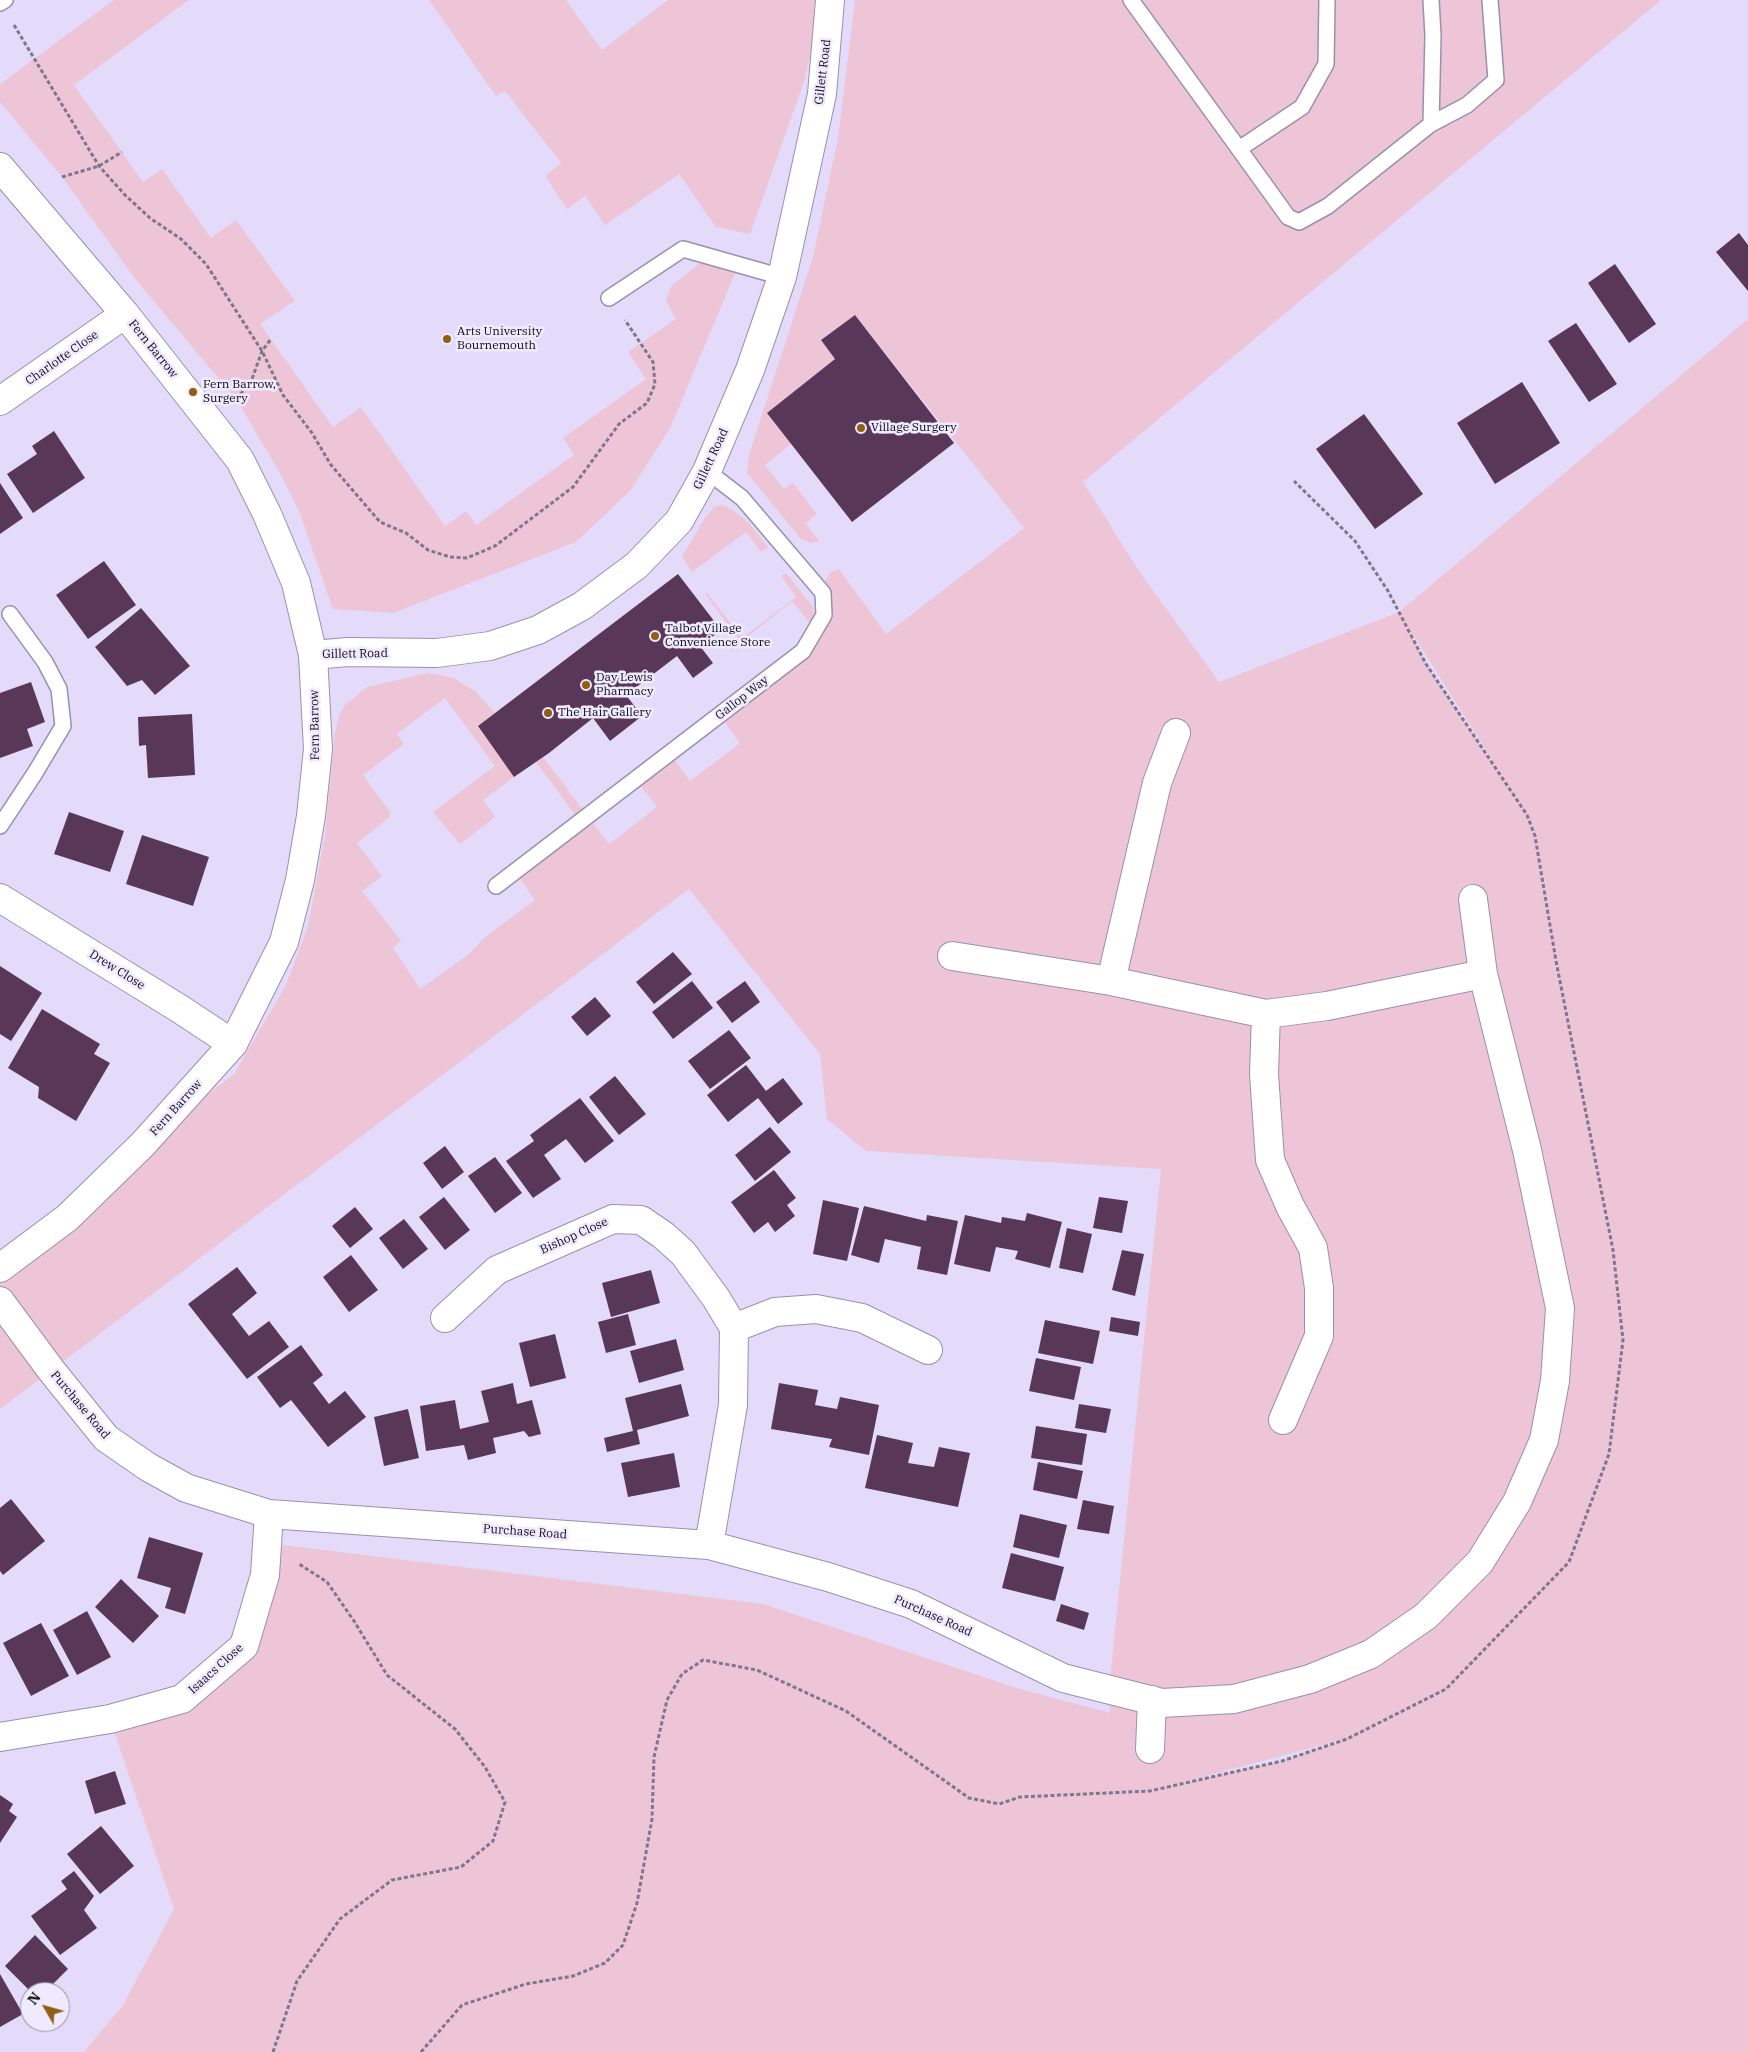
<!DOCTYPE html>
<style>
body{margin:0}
#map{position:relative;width:1748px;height:2052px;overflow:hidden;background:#e4dbfb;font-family:"IBM Plex Serif",serif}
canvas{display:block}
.north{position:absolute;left:20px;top:1982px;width:50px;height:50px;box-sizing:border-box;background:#f0eafe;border:1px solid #9691a1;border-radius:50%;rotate:308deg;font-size:14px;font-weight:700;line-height:20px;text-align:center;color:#0e0b15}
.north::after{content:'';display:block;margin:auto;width:18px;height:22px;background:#925e12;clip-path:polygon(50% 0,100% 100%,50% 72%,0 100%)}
</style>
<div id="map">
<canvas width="1748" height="2052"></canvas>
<div class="north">N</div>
</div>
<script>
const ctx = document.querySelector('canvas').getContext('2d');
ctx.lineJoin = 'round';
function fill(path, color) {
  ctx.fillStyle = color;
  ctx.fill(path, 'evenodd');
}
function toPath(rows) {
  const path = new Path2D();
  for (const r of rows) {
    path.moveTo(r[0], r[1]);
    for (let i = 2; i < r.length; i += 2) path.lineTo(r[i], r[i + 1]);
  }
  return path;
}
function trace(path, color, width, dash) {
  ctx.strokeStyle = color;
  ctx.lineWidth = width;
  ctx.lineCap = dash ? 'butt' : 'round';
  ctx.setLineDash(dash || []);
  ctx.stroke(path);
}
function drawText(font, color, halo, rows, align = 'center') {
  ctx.font = font + ' "IBM Plex Serif",serif';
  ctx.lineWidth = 5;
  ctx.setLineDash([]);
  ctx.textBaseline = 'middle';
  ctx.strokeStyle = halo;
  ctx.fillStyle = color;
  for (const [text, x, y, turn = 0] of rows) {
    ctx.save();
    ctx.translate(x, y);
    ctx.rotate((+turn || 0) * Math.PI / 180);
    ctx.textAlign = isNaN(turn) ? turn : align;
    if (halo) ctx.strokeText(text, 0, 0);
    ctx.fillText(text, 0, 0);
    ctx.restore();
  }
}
fill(toPath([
 [114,0,189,0,74,85,143,182,162,169,211,238,236,220,295,301,260,324,333,427,361,407,445,526,466,511,476,525,574,455,563,438,646,379,628,352,676,319,666,301,671,286,709,256,739,264,671,426,631,490,576,542,393,613,333,609,300,514,281,475,236,399,136,280,62,177,0,102,0,84],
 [429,0,566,0,602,50,668,0,823,0,804,82,750,234,716,227,679,174,605,225,585,196,567,209,545,176,561,163,505,91,496,96],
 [855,0,1661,0,1083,482,1139,571,1219,682,1399,612,1748,319,1748,2052,84,2052,123,2005,174,1909,110,1719,182,1699,244,1646,267,1543,763,1604,1017,1688,1110,1713,1109,1690,1161,1169,866,1151,827,1119,820,1054,689,889,0,1409,0,1268,143,1144,234,1074,286,985,308,926,325,835,335,733,339,716,345,705,367,687,428,673,454,678,476,692,495,713,478,726,514,777,483,800,495,817,460,844,433,812,495,766,445,698,397,734,404,744,363,775,390,812,390,817,357,843,382,876,362,891,401,941,393,948,420,989,468,955,485,937,535,900,515,872,581,823,536,762,543,757,609,844,657,807,636,780,670,754,690,781,740,743,719,715,815,631,825,581,830,573,839,569,886,634,1024,528,855,315,821,339,835,359,791,444,765,465,784,489,793,483,817,514,806,523,819,541,811,543,801,539,747,473,749,455,813,257,838,138],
 [1403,619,1513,793,1513,794,1426,664],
 [1338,1742,1282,1761,1169,1786,1337,1741],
 [723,505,733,510,749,523,768,547,761,552,746,532,692,572,682,557,704,519,714,507],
 [786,573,813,607,815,616,811,625,792,601,741,642,705,594,707,593,742,638,796,597,781,576]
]), '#eec5d6');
fill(toPath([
 [1739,233,1748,245,1748,291,1716,252],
 [1615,264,1656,324,1629,343,1588,283],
 [855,315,954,443,852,522,767,413,835,359,821,340],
 [1576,323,1617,384,1589,402,1548,341],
 [1522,382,1560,443,1495,484,1457,423],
 [1364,414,1423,494,1375,529,1316,449],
 [54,431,85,478,33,513,7,474,37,454,32,446],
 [0,483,23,518,0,534],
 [104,561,136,605,88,639,56,595],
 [678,574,721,630,700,646,713,663,693,678,677,656,626,695,642,716,610,741,593,718,549,753,514,777,478,726],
 [141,608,190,666,155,695,142,680,127,686,95,647],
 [31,682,45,722,27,729,33,746,0,758,0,693],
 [192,714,195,775,148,778,146,745,139,746,138,717],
 [69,812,124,831,110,872,54,854],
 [142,835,209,857,193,906,126,884],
 [673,952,692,974,654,1004,636,982],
 [0,966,42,993,11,1041,0,1034],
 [692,981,713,1008,673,1039,652,1012],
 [745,981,760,1002,732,1023,716,1002],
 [595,997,611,1016,587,1036,571,1017],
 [42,1009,100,1044,94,1054,110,1063,76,1121,38,1098,39,1087,8,1068],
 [729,1030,751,1058,710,1089,688,1061],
 [746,1065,766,1091,783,1078,803,1104,778,1124,758,1098,728,1122,707,1095],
 [615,1076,646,1114,619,1135,589,1097],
 [580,1098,614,1141,585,1163,566,1139,544,1155,561,1179,533,1198,506,1161,534,1141,530,1135],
 [770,1127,791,1152,755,1181,735,1155],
 [445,1146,464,1172,442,1189,423,1163],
 [495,1157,522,1193,495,1213,468,1176],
 [774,1170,796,1198,787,1205,795,1216,775,1232,768,1222,754,1233,731,1202],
 [444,1197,470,1230,445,1250,419,1217],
 [1099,1197,1128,1201,1122,1233,1093,1228],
 [823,1200,859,1208,847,1261,813,1254],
 [864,1206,926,1221,927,1215,958,1221,947,1275,917,1269,921,1247,885,1239,879,1263,851,1255],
 [355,1207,373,1229,350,1248,332,1226],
 [1027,1213,1062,1222,1050,1268,1015,1259,1018,1251,996,1247,990,1272,954,1264,965,1215,1001,1223,1002,1217,1025,1221],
 [404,1219,428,1249,403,1269,379,1238],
 [1067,1228,1092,1234,1083,1273,1059,1268],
 [1122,1250,1144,1254,1135,1296,1112,1290],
 [351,1255,378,1290,349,1312,323,1277],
 [237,1267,257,1293,232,1314,249,1336,269,1321,289,1347,247,1379,188,1304],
 [651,1270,660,1303,611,1317,602,1283],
 [628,1314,636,1345,606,1353,598,1322],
 [1111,1317,1140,1322,1138,1336,1109,1331],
 [1045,1320,1100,1331,1093,1364,1038,1353],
 [555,1334,566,1378,530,1387,519,1343],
 [676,1339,684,1370,639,1383,630,1351],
 [301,1345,323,1375,313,1383,329,1404,345,1391,366,1417,328,1447,291,1400,280,1408,257,1377],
 [1036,1358,1081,1367,1074,1400,1029,1391],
 [513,1383,517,1404,532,1400,541,1434,529,1437,524,1431,493,1438,496,1453,468,1460,464,1445,426,1451,420,1406,455,1400,460,1429,489,1422,481,1391],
 [779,1383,818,1390,815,1405,837,1409,840,1397,879,1405,869,1455,829,1447,832,1439,771,1429],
 [681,1384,689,1416,637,1430,640,1444,607,1452,604,1438,633,1431,625,1398],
 [1079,1404,1111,1409,1106,1433,1075,1428],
 [408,1409,419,1458,384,1466,374,1417],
 [1036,1426,1087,1434,1082,1465,1031,1458],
 [877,1435,913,1443,908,1463,934,1467,939,1447,970,1453,958,1507,865,1488],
 [674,1453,680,1487,628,1497,621,1463],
 [1038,1462,1083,1471,1077,1499,1033,1490],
 [11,1499,45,1541,3,1575,0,1571,0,1508],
 [1083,1500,1114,1506,1109,1534,1077,1529],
 [1020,1514,1067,1525,1059,1558,1013,1547],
 [149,1537,203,1553,185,1614,165,1608,171,1588,137,1578],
 [1011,1553,1064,1567,1055,1601,1002,1588],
 [121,1579,159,1616,133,1643,95,1607],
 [1061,1604,1089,1613,1084,1630,1056,1621],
 [87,1611,111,1657,77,1675,53,1630],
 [41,1623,69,1676,31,1696,3,1643],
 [115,1771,126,1804,95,1814,85,1781],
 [0,1795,13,1804,9,1811,17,1817,0,1843],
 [101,1826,134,1866,100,1894,67,1854],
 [74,1871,94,1896,84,1910,97,1928,60,1955,31,1916,67,1889,61,1881],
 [35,1935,68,1969,45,1992,31,1992,5,1966],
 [0,1974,23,2014,0,2027]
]), '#583759');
const lane = toPath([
 [1131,0,1239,149,1302,107,1326,64,1327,0],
 [1431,0,1433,35,1431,124],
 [0,3,5,0],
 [1239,149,1288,217,1299,222,1328,206,1431,124,1467,105,1496,80,1490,0],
 [609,298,683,249,782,277],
 [0,826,35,773,63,726,59,689,45,662,10,614],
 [496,886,803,651,824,615,823,593,742,498,707,471]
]);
const street = toPath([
 [0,401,125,314],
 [313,655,348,652,437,653,490,646,538,630,582,606,637,565,679,521,707,471,750,370,782,277,822,94,830,0],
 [0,898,180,1009,233,1044],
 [952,956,1111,981,1266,1014,1327,1006,1483,974],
 [1111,981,1157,783,1176,733],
 [1266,1014,1264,1074,1270,1160,1290,1206,1313,1248,1319,1288,1319,1336,1283,1420],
 [0,1301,51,1370,106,1438,148,1467,186,1488,269,1514,709,1545,828,1577,911,1604,1063,1678,1162,1703,1234,1699,1310,1679,1371,1654,1426,1616,1480,1562,1517,1502,1544,1440,1555,1381,1560,1308,1527,1150,1483,974,1473,899],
 [445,1318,497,1270,613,1219,641,1220,663,1235,683,1253,716,1298,734,1328,733,1405,709,1545],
 [734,1328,775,1312,816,1309,862,1318,928,1350],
 [0,1737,110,1719,182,1699,244,1646,265,1575,269,1514],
 [1150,1749,1152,1700]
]);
const secondary = toPath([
 [0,167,125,314,240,460,267,514,296,583,313,655,318,749,311,816,300,880,284,942,233,1044,143,1144,67,1218,0,1268]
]);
trace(lane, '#9990ae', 18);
trace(street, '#9990ae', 30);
trace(secondary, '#9990ae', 30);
trace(toPath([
 [14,25,99,166,125,195,150,218,181,239,206,264,262,351,283,395,312,433,331,465,380,522,406,533,428,550,450,557,467,558,495,546,573,487,619,424,647,403,655,384,653,362,625,320],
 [62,177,99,166,122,152],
 [236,399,251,382,262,351,271,339],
 [273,2052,297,1981,340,1919,392,1880,461,1867,493,1841,505,1802,485,1767,455,1729,387,1675,354,1621,327,1582,299,1564],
 [421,2052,462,2005,526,1984,573,1976,605,1963,623,1945,637,1903,652,1819,654,1757,667,1700,682,1674,703,1660,757,1670,846,1711,969,1798,999,1804,1020,1797,1150,1791,1282,1761,1347,1739,1446,1689,1569,1562,1609,1454,1623,1340,1613,1250,1556,961,1535,836,1527,815,1426,664,1388,591,1355,541,1294,481]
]), '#7d778c', 3, [4, 2.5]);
trace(lane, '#fff', 15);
trace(street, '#fff', 28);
trace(secondary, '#fff', 28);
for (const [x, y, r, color] of [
 [447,339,5,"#925e12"],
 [193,392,5,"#925e12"],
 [861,428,5,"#925e12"],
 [655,636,5,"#925e12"],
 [586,685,5,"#925e12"],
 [548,713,5,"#925e12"]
]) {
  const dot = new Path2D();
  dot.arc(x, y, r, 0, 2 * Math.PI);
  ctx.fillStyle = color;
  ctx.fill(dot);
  trace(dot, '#f0eafe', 2);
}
drawText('12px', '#0e0b15', '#f0eafe', [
 ["Gillett Road",823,72,-83],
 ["Fern Barrow",153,349,51],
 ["Charlotte Close",62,358,-35],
 ["Gillett Road",711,459,-65],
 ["Gillett Road",355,654,-1],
 ["Gallop Way",742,698,-38],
 ["Fern Barrow",315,725,-91],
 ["Drew Close",117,970,32],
 ["Fern Barrow",176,1108,-48],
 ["Bishop Close",574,1236,-24],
 ["Purchase Road",80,1405,50],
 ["Purchase Road",525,1532,4],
 ["Purchase Road",933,1616,24],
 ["Isaacs Close",216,1669,-42]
]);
drawText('12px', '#0e0b15', '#f0eafe', [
 ["Arts University",457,332],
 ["Bournemouth",457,346],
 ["Fern Barrow,",203,385],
 ["Surgery",203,399],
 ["Village Surgery",871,428],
 ["Talbot Village",665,629],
 ["Convenience Store",665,643],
 ["Day Lewis",596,678],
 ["Pharmacy",596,692],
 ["The Hair Gallery",558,713]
], 'left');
</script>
